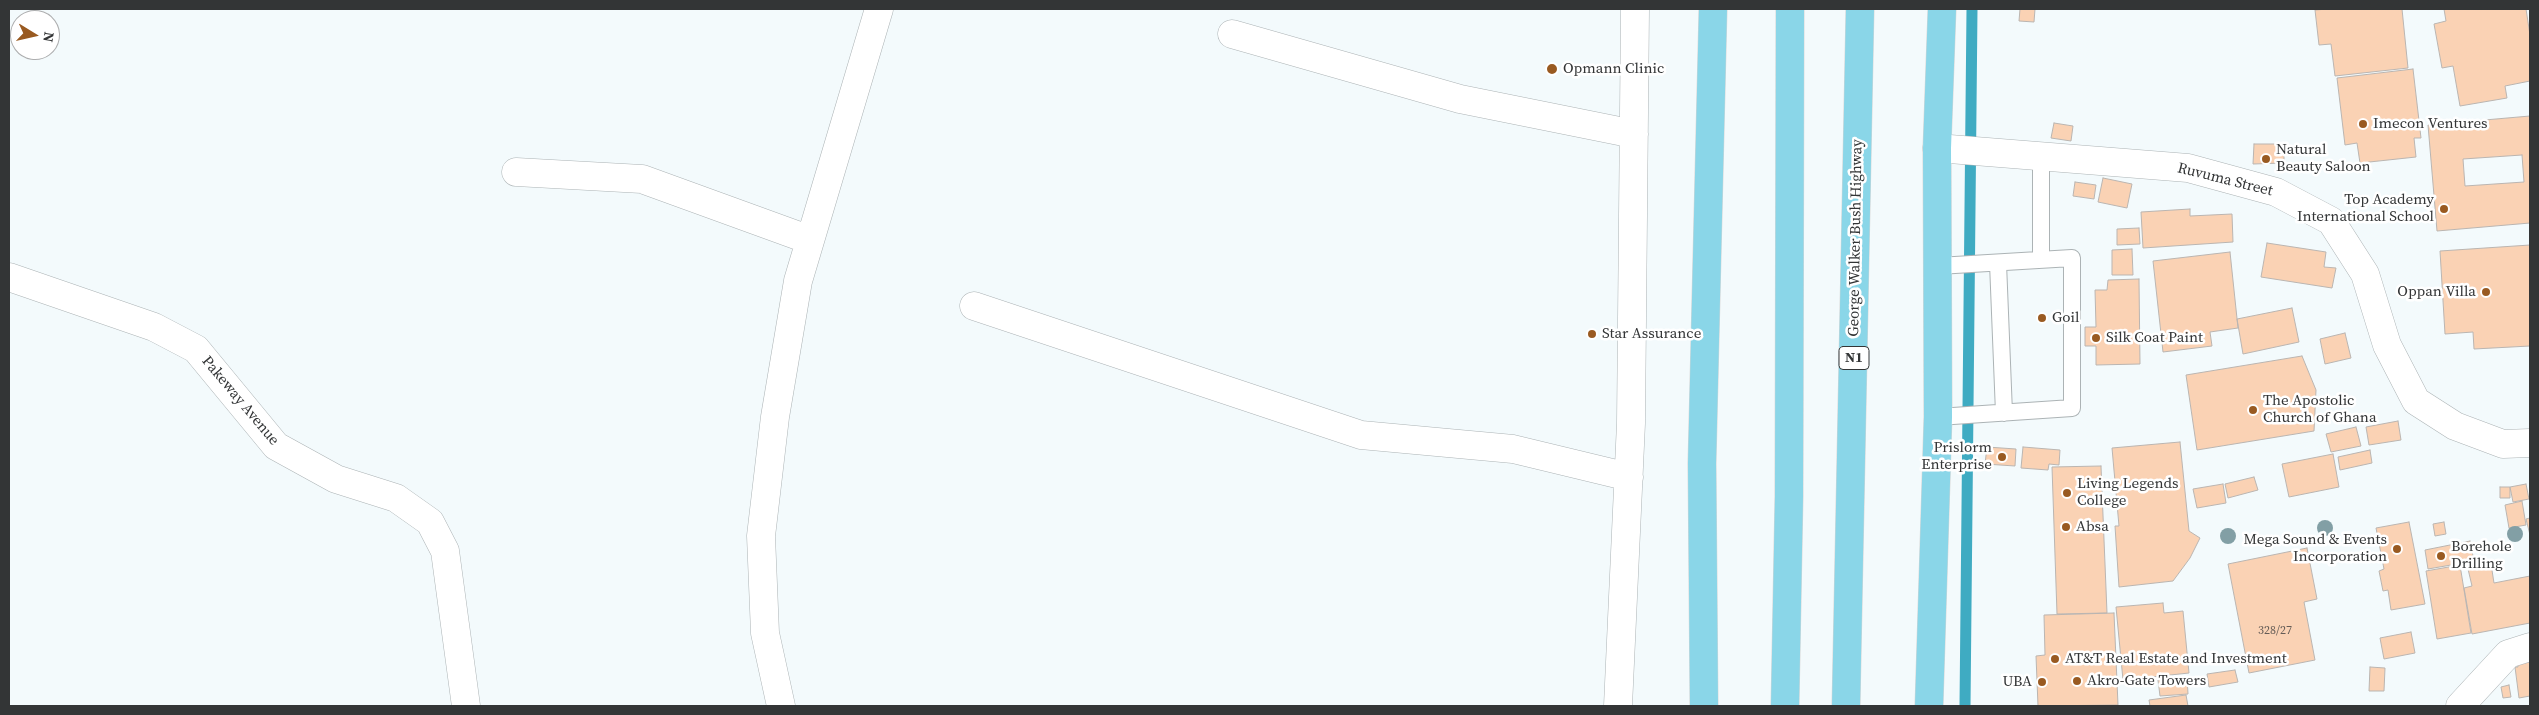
<!DOCTYPE html>
<style>
body{margin:0}
#map{position:relative;width:2539px;height:715px;overflow:hidden;background:#f3fafc;font-family:"Source Serif 4",serif}
canvas{display:block}
.frame{position:absolute;inset:0;border:10px solid #333536;pointer-events:none}
.north{position:absolute;left:10px;top:10px;width:50px;height:50px;box-sizing:border-box;background:#fff;border:1px solid #adaeaf;border-radius:50%;rotate:99deg;font-size:14px;font-weight:700;line-height:20px;text-align:center;color:#333536}
.north::after{content:'';display:block;margin:auto;width:18px;height:22px;background:#995a21;clip-path:polygon(50% 0,100% 100%,50% 72%,0 100%)}
</style>
<div id="map">
<canvas width="2539" height="715"></canvas>
<div class="frame"></div>
<div class="north">N</div>
</div>
<script>
const ctx = document.querySelector('canvas').getContext('2d');
ctx.lineJoin = 'round';
function toPath(rows) {
  const path = new Path2D();
  for (const r of rows) {
    path.moveTo(r[0], r[1]);
    for (let i = 2; i < r.length; i += 2) path.lineTo(r[i], r[i + 1]);
  }
  return path;
}
function trace(path, color, width, dash) {
  ctx.strokeStyle = color;
  ctx.lineWidth = width;
  ctx.lineCap = dash ? 'butt' : 'round';
  ctx.setLineDash(dash || []);
  ctx.stroke(path);
}
function fill(path, color) {
  ctx.fillStyle = color;
  ctx.fill(path, 'evenodd');
}
function drawText(font, color, halo, rows, align = 'center') {
  ctx.font = font + ' "Source Serif 4",serif';
  ctx.lineWidth = 5;
  ctx.setLineDash([]);
  ctx.textBaseline = 'middle';
  ctx.strokeStyle = halo;
  ctx.fillStyle = color;
  for (const [text, x, y, turn = 0] of rows) {
    ctx.save();
    ctx.translate(x, y);
    ctx.rotate((+turn || 0) * Math.PI / 180);
    ctx.textAlign = isNaN(turn) ? turn : align;
    if (halo) ctx.strokeText(text, 0, 0);
    ctx.fillText(text, 0, 0);
    ctx.restore();
  }
}
trace(toPath([
 [1965,706,1972,9]
]), '#3fabc2', 11);
const building = toPath([
 [2020,9,2035,9,2034,22,2019,21,2020,9],
 [2328,9,2402,9,2408,68,2335,76,2331,44,2319,45,2315,10,2328,9],
 [2444,9,2526,9,2530,35,2530,81,2505,86,2507,98,2460,106,2453,66,2442,68,2434,24,2446,21,2444,9],
 [2413,69,2421,138,2414,138,2416,157,2360,163,2357,143,2345,145,2337,78,2413,69],
 [2530,116,2530,223,2437,231,2428,125,2530,116],
 [2522,155,2524,182,2465,186,2463,159,2522,155],
 [2054,123,2073,126,2071,141,2051,138,2054,123],
 [2254,144,2284,144,2284,163,2253,164,2254,144],
 [2103,178,2132,184,2127,208,2098,202,2103,178],
 [2075,182,2096,185,2094,199,2073,196,2075,182],
 [2190,209,2190,216,2232,214,2233,242,2143,248,2141,212,2190,209],
 [2139,228,2140,244,2117,245,2117,229,2139,228],
 [2267,243,2326,252,2324,267,2336,268,2332,288,2261,277,2267,243],
 [2530,245,2530,346,2474,349,2473,332,2445,334,2440,251,2530,245],
 [2132,249,2133,275,2112,275,2112,250,2132,249],
 [2230,252,2238,328,2210,332,2212,346,2163,352,2153,261,2230,252],
 [2139,279,2140,364,2096,365,2096,346,2085,346,2085,327,2096,327,2095,290,2107,290,2108,280,2139,279],
 [2292,308,2299,342,2243,354,2237,319,2292,308],
 [2345,333,2351,358,2325,364,2320,339,2345,333],
 [2302,356,2316,390,2314,431,2197,450,2186,375,2302,356],
 [2398,421,2401,440,2369,445,2366,427,2398,421],
 [2356,427,2361,446,2331,452,2326,434,2356,427],
 [2180,442,2189,531,2200,538,2190,558,2173,581,2119,587,2115,526,2119,526,2112,448,2180,442],
 [1987,447,2016,449,2015,466,1985,464,1987,447],
 [2023,447,2060,450,2059,465,2049,464,2048,470,2021,468,2023,447],
 [2370,450,2372,463,2340,470,2338,457,2370,450],
 [2333,454,2339,487,2289,497,2282,464,2333,454],
 [2101,466,2107,613,2057,614,2052,467,2101,466],
 [2254,477,2258,490,2228,498,2225,484,2254,477],
 [2223,484,2226,503,2197,508,2193,489,2223,484],
 [2526,484,2529,499,2513,502,2510,487,2526,484],
 [2500,487,2510,487,2510,498,2500,498,2500,487],
 [2522,501,2526,525,2509,528,2505,505,2522,501],
 [2530,518,2530,535,2526,519,2530,518],
 [2409,522,2425,604,2391,610,2388,590,2383,591,2379,571,2384,569,2376,528,2409,522],
 [2444,522,2446,534,2435,536,2433,524,2444,522],
 [2470,541,2474,561,2428,569,2425,550,2470,541],
 [2307,548,2317,599,2304,602,2315,660,2249,673,2228,564,2307,548],
 [2491,564,2494,583,2530,576,2530,623,2472,634,2464,588,2472,586,2468,569,2491,564],
 [2460,565,2471,633,2437,639,2426,571,2460,565],
 [2163,603,2164,613,2183,611,2189,673,2123,680,2116,607,2163,603],
 [2114,613,2118,705,2038,706,2036,656,2045,655,2044,615,2114,613],
 [2411,632,2415,653,2384,659,2380,638,2411,632],
 [2530,660,2530,696,2519,698,2515,667,2518,667,2517,662,2530,660],
 [2370,667,2385,668,2384,691,2369,691,2370,667],
 [2235,670,2238,682,2209,687,2207,674,2235,670],
 [2187,677,2188,694,2160,696,2158,680,2187,677],
 [2509,685,2511,697,2503,698,2501,687,2509,685],
 [2186,695,2188,706,2150,706,2149,700,2186,695]
]);
fill(building, '#fad2b4');
trace(building, '#bab5b1', 1);
const service = toPath([
 [2041,156,2041,260],
 [1998,263,2004,413],
 [1938,266,2072,258,2072,408,1938,417]
]);
const minor = toPath([
 [1232,34,1460,99,1634,134],
 [1937,148,2188,168,2276,192,2331,221,2365,274,2387,345,2416,401,2455,426,2503,444,2530,443],
 [516,172,642,179,810,240],
 [9,277,154,327,196,349,276,446,336,479,396,498,430,522,445,551,466,706],
 [974,306,1361,435,1513,449,1629,477],
 [781,706,765,633,761,536,775,417,798,281,879,9],
 [1618,706,1631,423,1635,9],
 [2460,706,2508,654,2530,647]
]);
const trunk = toPath([
 [1704,706,1702,463,1713,9],
 [1785,706,1789,496,1790,9],
 [1846,706,1860,9],
 [1929,706,1938,417,1937,148,1942,9]
]);
trace(service, '#acb3b5', 18);
trace(minor, '#acb3b5', 29);
trace(trunk, '#d6d7d7', 29);
trace(service, '#fff', 16);
trace(minor, '#fff', 28);
trace(trunk, '#8ad6e8', 28);
ctx.fillStyle = '#829fa5';
for (const [x, y] of [
 [2325,528],
 [2515,534],
 [2228,536]
]) {
  ctx.beginPath();
  ctx.arc(x, y, 8, 0, 2 * Math.PI);
  ctx.fill();
}
for (const [x, y, r, color] of [
 [1552,69,6,"#995a21"],
 [2363,124,5,"#995a21"],
 [2266,159,5,"#995a21"],
 [2444,209,5,"#995a21"],
 [2486,292,5,"#995a21"],
 [2042,318,5,"#995a21"],
 [1592,334,5,"#995a21"],
 [2096,338,5,"#995a21"],
 [2253,410,5,"#995a21"],
 [2002,457,5,"#995a21"],
 [2067,493,5,"#995a21"],
 [2066,527,5,"#995a21"],
 [2397,549,5,"#995a21"],
 [2441,556,5,"#995a21"],
 [2055,659,5,"#995a21"],
 [2077,681,5,"#995a21"],
 [2042,682,5,"#995a21"]
]) {
  const dot = new Path2D();
  dot.arc(x, y, r, 0, 2 * Math.PI);
  ctx.fillStyle = color;
  ctx.fill(dot);
  trace(dot, '#fff', 2);
}
drawText('12px', '#655c56', null, [
 ["328/27",2275,631]
]);
for (const [x, y, w] of [
 [1854,358,30]
]) {
  const box = new Path2D();
  box.roundRect(x - w / 2, y - 11.5, w, 23, 4);
  ctx.fillStyle = '#fff';
  ctx.fill(box);
  trace(box, '#333536', 1);
}
drawText('bold 14px', '#333536', null, [
 ["N1",1854,358]
]);
drawText('15px', '#333536', '#fff', [
 ["Opmann Clinic",1563,69],
 ["Imecon Ventures",2373,124],
 ["Natural",2276,150],
 ["Beauty Saloon",2276,167],
 ["Top Academy",2434,200,"right"],
 ["International School",2434,217,"right"],
 ["Oppan Villa",2476,292,"right"],
 ["Goil",2052,318],
 ["Star Assurance",1602,334],
 ["Silk Coat Paint",2106,338],
 ["The Apostolic",2263,401],
 ["Church of Ghana",2263,418],
 ["Prislorm",1992,448,"right"],
 ["Enterprise",1992,465,"right"],
 ["Living Legends",2077,484],
 ["College",2077,501],
 ["Absa",2076,527],
 ["Mega Sound & Events",2387,540,"right"],
 ["Incorporation",2387,557,"right"],
 ["Borehole",2451,547],
 ["Drilling",2451,564],
 ["AT&T Real Estate and Investment",2065,659],
 ["Akro-Gate Towers",2087,681],
 ["UBA",2032,682,"right"]
], 'left');
drawText('15px', '#333536', '#fff', [
 ["Ruvuma Street",2225,180,14],
 ["George Walker Bush Highway",1856,238,-89],
 ["Pakeway Avenue",240,401,50]
]);
</script>
